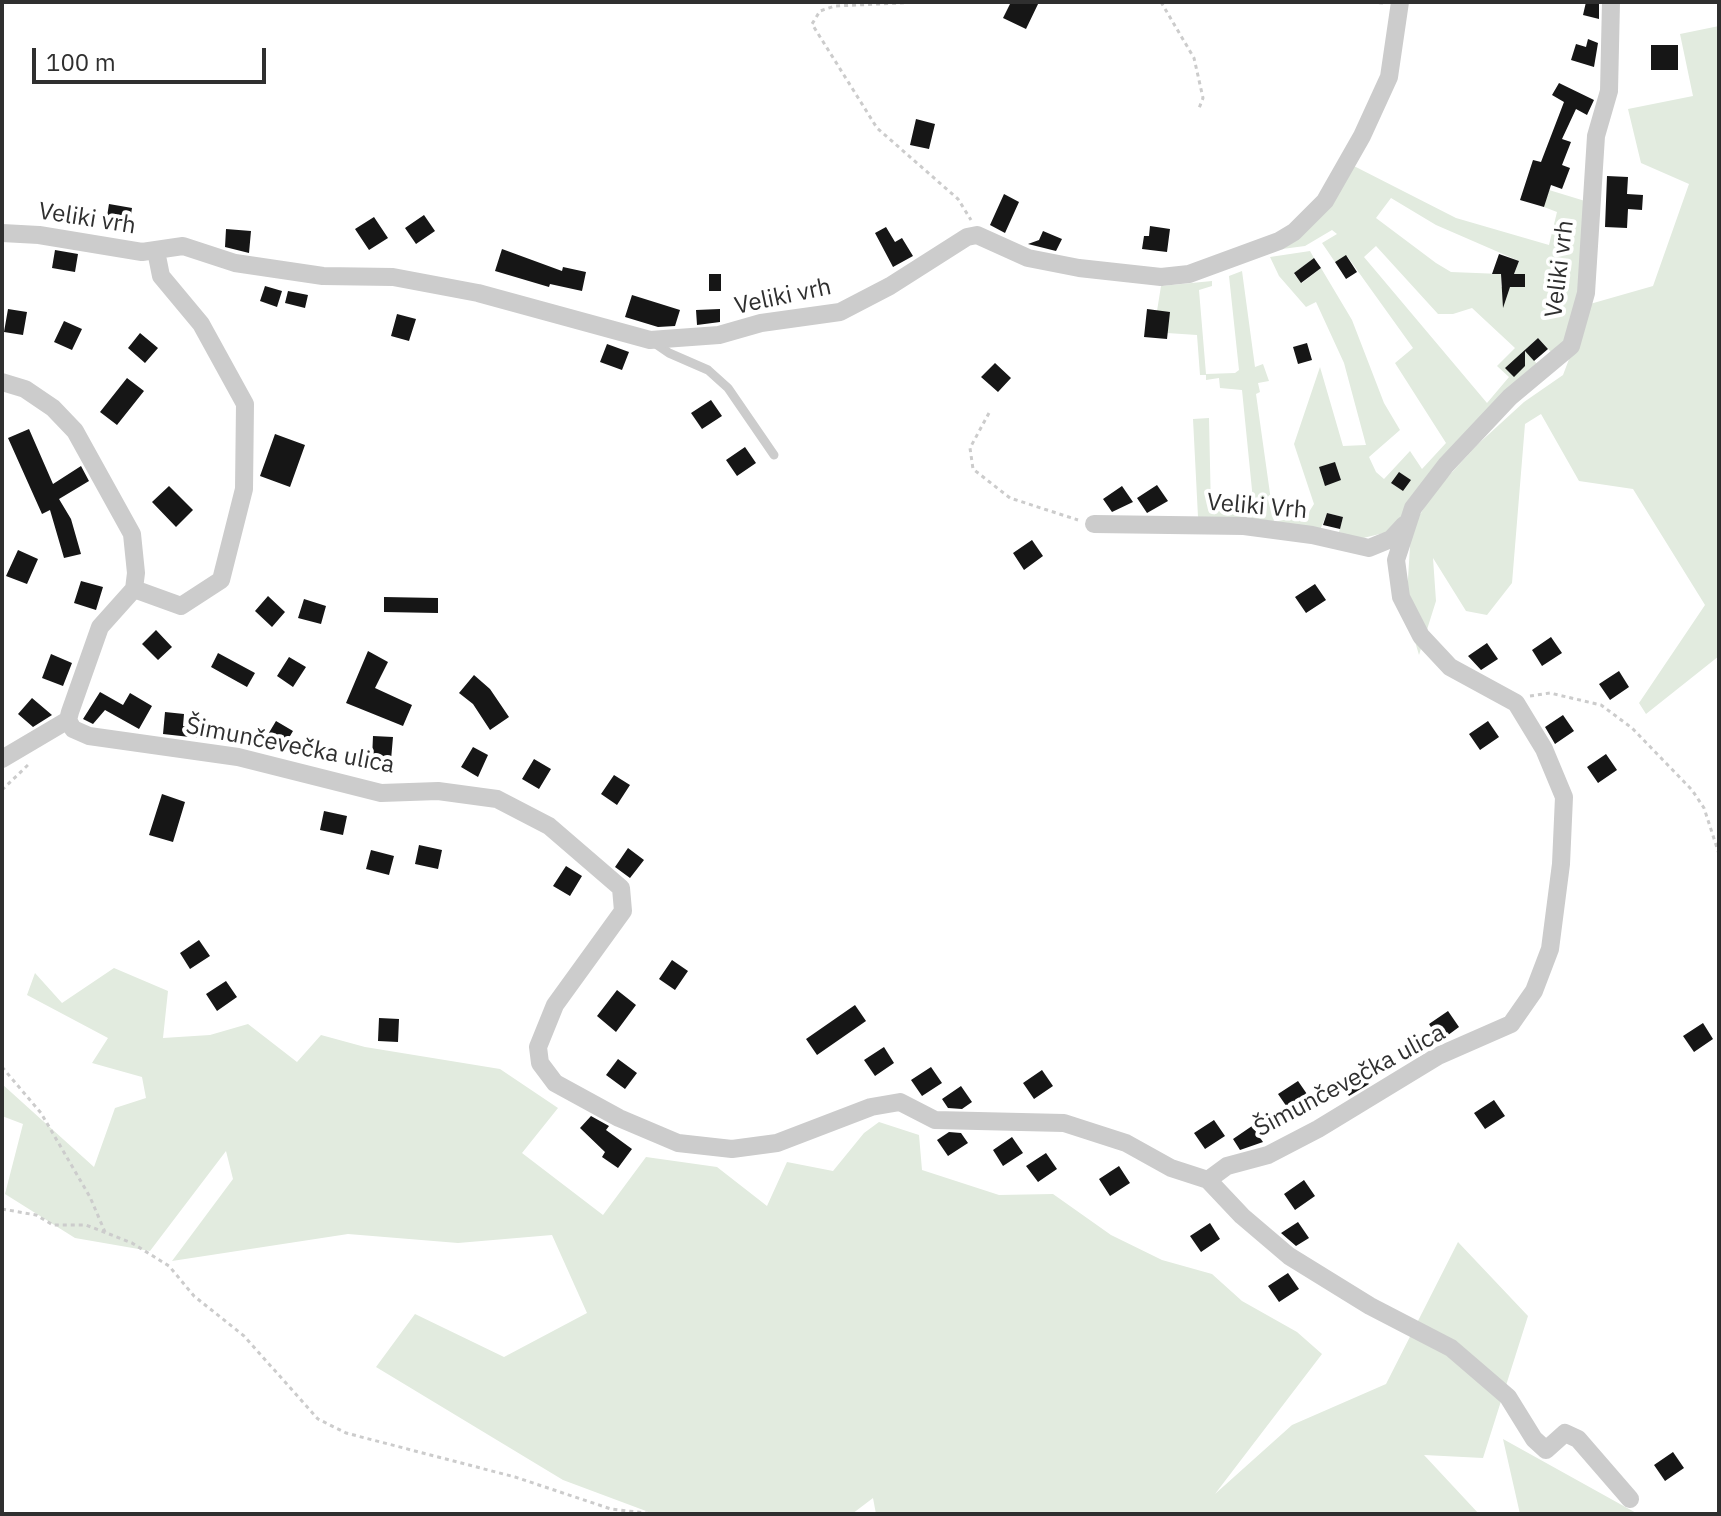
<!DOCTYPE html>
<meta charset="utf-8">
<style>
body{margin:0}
#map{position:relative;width:1721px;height:1516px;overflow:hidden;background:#fff;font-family:"IBM Plex Sans",sans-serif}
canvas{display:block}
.frame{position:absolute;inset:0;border:4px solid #2f2f2f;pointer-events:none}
.scale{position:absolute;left:32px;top:48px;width:234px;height:36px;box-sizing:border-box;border:4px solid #2f2f2f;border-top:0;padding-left:10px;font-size:24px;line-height:28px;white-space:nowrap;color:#2f2f2f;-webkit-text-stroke:6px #fff;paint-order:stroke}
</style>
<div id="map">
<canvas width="1721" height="1516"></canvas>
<div class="frame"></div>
<div class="scale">100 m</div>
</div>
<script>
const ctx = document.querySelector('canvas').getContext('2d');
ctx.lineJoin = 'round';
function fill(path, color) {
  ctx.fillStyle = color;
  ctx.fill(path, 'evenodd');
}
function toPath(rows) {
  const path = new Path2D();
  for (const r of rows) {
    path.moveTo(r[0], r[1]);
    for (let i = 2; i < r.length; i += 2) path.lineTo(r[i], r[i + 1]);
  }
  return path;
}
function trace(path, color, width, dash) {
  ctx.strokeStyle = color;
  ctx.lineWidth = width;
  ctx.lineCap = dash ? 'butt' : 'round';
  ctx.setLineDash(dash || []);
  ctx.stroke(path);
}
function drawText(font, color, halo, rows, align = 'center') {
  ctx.font = font + ' "IBM Plex Sans",sans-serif';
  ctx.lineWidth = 8;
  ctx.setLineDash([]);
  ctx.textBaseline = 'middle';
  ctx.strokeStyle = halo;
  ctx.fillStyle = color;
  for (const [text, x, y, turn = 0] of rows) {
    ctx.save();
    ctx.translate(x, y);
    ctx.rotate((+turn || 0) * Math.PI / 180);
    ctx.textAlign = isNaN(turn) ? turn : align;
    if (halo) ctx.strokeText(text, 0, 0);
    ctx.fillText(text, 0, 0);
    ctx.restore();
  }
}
fill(toPath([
 [1719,26,1719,656,1646,714,1639,703,1705,605,1633,489,1579,481,1541,414,1525,424,1512,583,1487,615,1466,611,1433,558,1436,601,1419,655,1406,611,1411,530,1432,494,1477,445,1524,402,1563,375,1590,304,1653,286,1689,184,1641,163,1628,109,1693,96,1680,34],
 [1350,164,1456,218,1549,245,1557,212,1544,207,1549,190,1585,201,1587,239,1569,341,1551,352,1538,338,1525,350,1537,364,1388,532,1359,539,1339,532,1343,517,1327,513,1320,530,1198,517,1193,419,1209,418,1211,511,1254,510,1242,390,1220,388,1219,378,1206,380,1206,375,1200,375,1197,335,1167,333,1157,311,1161,286,1212,281,1212,286,1199,290,1206,374,1235,373,1239,370,1229,276,1242,271,1255,367,1263,364,1269,381,1258,383,1260,392,1256,394,1274,522,1307,515,1314,504,1294,444,1320,367,1343,446,1366,445,1344,363,1316,302,1306,307,1279,276,1270,257,1310,251,1314,258,1294,274,1302,283,1321,268,1352,320,1384,403,1400,430,1369,457,1376,472,1384,479,1410,451,1422,469,1446,443,1395,363,1413,348,1347,256,1335,262,1322,243,1337,234,1332,230,1305,246,1267,251],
 [1391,198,1436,225,1519,261,1514,274,1524,287,1501,287,1501,274,1451,272,1436,263,1376,218],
 [1376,246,1438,314,1453,314,1472,308,1515,348,1497,366,1509,377,1487,403,1364,257],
 [114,968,168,991,163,1038,210,1035,248,1024,297,1062,321,1035,365,1047,500,1069,558,1108,522,1153,603,1215,646,1157,717,1167,767,1206,787,1162,833,1171,864,1133,879,1122,919,1135,922,1170,999,1195,1053,1194,1111,1235,1162,1260,1212,1274,1242,1301,1297,1332,1322,1354,1215,1494,1292,1425,1386,1384,1458,1242,1528,1316,1483,1458,1424,1455,1479,1514,876,1514,873,1498,852,1514,654,1514,563,1480,376,1367,415,1314,504,1357,587,1313,552,1235,458,1243,348,1234,172,1261,233,1179,226,1151,150,1251,75,1238,5,1194,23,1124,2,1116,2,1084,94,1167,115,1108,146,1098,142,1077,92,1063,108,1038,27,995,35,973,62,1003],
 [1503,1439,1638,1514,1520,1514]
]), '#e2ebdf');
fill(toPath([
 [1011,2,1039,2,1026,29,1003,18],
 [1586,2,1599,2,1599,19,1583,15],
 [1588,39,1598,43,1594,67,1571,60,1576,44,1586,47],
 [1651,45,1678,45,1678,70,1651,70],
 [1559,83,1594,100,1587,115,1576,109,1562,139,1571,142,1562,165,1570,168,1562,189,1551,185,1544,207,1520,200,1533,160,1541,162,1564,102,1552,95],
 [916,119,935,124,929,149,910,145],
 [1607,176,1628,177,1627,194,1643,195,1642,210,1628,209,1627,228,1605,227],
 [1004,194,1019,202,1005,233,990,225],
 [109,204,132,208,129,227,106,223],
 [424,215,435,231,416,244,405,228],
 [374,217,388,238,369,250,355,229],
 [1150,226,1170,229,1167,252,1142,249,1144,236,1149,236],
 [886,227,895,242,902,238,913,256,893,267,875,233],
 [226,229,251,231,249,253,225,247],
 [1043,231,1062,239,1056,251,1028,244,1039,240],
 [502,249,562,271,563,267,586,272,582,291,550,284,549,287,495,271],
 [55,250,78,254,75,272,52,268],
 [1499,254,1519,261,1514,274,1525,274,1525,287,1510,287,1503,308,1501,274,1492,274],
 [1346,255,1357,272,1346,279,1335,262],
 [1314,258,1321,268,1301,283,1294,273],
 [709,274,721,274,721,291,709,291],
 [265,286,282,291,277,307,260,301],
 [288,291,308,295,305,308,285,303],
 [632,295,680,310,675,326,658,327,625,317],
 [8,309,27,312,23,335,4,332],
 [720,309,720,322,697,325,696,310],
 [1147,309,1170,312,1167,339,1144,337],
 [397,314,416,319,409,341,391,336],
 [64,321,82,329,72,350,54,342],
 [140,333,158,348,145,363,128,348],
 [1538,338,1548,349,1534,361,1525,351,1525,366,1514,377,1505,368],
 [1307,343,1312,360,1298,364,1293,347],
 [607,344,629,352,622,370,600,362],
 [995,363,1011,378,998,392,981,377],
 [127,378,144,391,117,425,100,412],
 [711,400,722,416,702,429,691,413],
 [29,429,53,484,81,466,89,481,59,499,71,519,81,554,64,558,50,510,42,514,8,438],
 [275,434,305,445,290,487,260,476],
 [745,447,756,463,737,476,726,460],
 [1335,462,1341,480,1325,486,1319,467],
 [1399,472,1411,480,1403,491,1391,483],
 [1157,485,1168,501,1147,513,1137,498],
 [169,486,193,510,176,527,152,502],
 [1122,486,1133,502,1112,512,1103,499],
 [1327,513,1343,517,1340,529,1323,525],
 [1032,540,1043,556,1024,570,1013,553],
 [18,550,38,559,27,584,6,576],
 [81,581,103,587,96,610,74,603],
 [1315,584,1326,600,1306,613,1295,597],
 [268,596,285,612,272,627,255,611],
 [384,597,438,598,438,613,384,612],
 [304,599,326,606,321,624,298,618],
 [156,630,172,647,158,660,142,644],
 [1551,637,1562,653,1542,666,1532,650],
 [1487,643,1498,659,1481,670,1468,656],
 [368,651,388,662,375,688,412,705,403,726,346,703],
 [218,653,255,673,247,687,211,667],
 [51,654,72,663,63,686,42,678],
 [289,657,306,667,293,687,277,676],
 [1619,671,1629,687,1610,700,1599,684],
 [474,675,490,689,509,717,490,730,473,704,459,693],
 [100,692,123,705,130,693,152,706,139,729,105,710,93,724,83,719],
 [32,698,52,715,33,727,18,714],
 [165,712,184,714,183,726,209,733,208,739,163,734],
 [1563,715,1574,731,1555,744,1545,727],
 [276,721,293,731,281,751,264,741],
 [1488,721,1499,737,1480,750,1469,734],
 [373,736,393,737,391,760,372,759],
 [473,747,488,755,478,777,461,767],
 [1606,754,1617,770,1598,783,1587,767],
 [534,759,551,769,539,789,522,779],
 [614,775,630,785,617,805,601,794],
 [162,794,185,802,173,842,149,835],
 [324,811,347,816,343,835,320,830],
 [419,845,442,850,438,869,415,864],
 [628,848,644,860,630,878,615,867],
 [371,850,394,856,389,875,366,869],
 [566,866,582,876,570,896,553,886],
 [199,940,210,956,190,969,180,953],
 [672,960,688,971,675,990,659,979],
 [226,981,237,997,217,1011,206,994],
 [617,990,636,1005,616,1032,597,1016],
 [855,1005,866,1021,817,1055,806,1039],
 [1448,1011,1459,1027,1440,1041,1429,1024],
 [379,1018,399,1019,398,1042,378,1041],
 [1703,1023,1713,1039,1694,1052,1683,1036],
 [884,1047,894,1063,875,1076,864,1060],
 [618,1059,637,1073,625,1089,606,1075],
 [931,1067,942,1083,922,1096,911,1080],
 [1042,1070,1053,1086,1034,1099,1023,1083],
 [1361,1072,1369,1084,1349,1096,1342,1085],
 [1298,1081,1309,1097,1289,1110,1278,1094],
 [961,1086,972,1102,962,1109,948,1108,942,1099],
 [1494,1100,1505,1116,1485,1129,1474,1113],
 [591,1116,609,1126,606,1130,632,1149,618,1168,602,1157,605,1152,580,1128],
 [1214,1120,1225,1136,1205,1149,1194,1133],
 [1252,1126,1263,1142,1240,1150,1233,1139],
 [949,1132,961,1133,968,1143,948,1156,937,1140],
 [1012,1137,1023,1153,1003,1166,993,1150],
 [1046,1153,1057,1169,1038,1182,1026,1166],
 [1119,1166,1130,1183,1110,1196,1099,1179],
 [1304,1180,1315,1196,1295,1210,1284,1194],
 [1298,1222,1309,1238,1296,1246,1281,1233],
 [1210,1223,1220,1239,1201,1252,1190,1236],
 [1288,1273,1299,1289,1279,1302,1268,1286],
 [1673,1452,1684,1468,1665,1481,1654,1465]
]), '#161616');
trace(toPath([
 [920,2,835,6,820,11,812,24,877,128,958,199,971,220],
 [1161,2,1194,58,1203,98,1198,111],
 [1371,2,1383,3],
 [989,413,970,448,973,469,1010,498,1078,520],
 [1530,696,1550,693,1601,705,1632,728,1692,790,1704,808,1719,854],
 [2,790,30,763],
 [2,1067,41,1113,90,1197,105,1232],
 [2,1209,36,1215,53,1225,86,1225,132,1243,169,1266,194,1296,244,1336,318,1419,346,1433,515,1477,611,1509,654,1514]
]), '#ccc', 3, [4, 4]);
trace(toPath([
 [653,342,669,353,708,370,728,388,774,455]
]), '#ccc', 9);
trace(toPath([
 [2,233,39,235,142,252,183,246,235,263,323,276,393,277,478,293,650,340,719,335,761,323,840,312,890,286,967,237,977,235,1028,258,1079,268,1161,277,1189,274,1279,241,1294,232,1325,201,1362,136,1389,77,1400,2],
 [2,382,25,389,53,408,75,431,132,534,136,573,134,589,100,627,70,712,68,720,73,729,89,736,238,757,381,793,438,791,497,799,549,826,621,888,623,911,555,1005,538,1047,540,1063,555,1083,619,1118,678,1143,732,1149,777,1143,871,1107,900,1102,935,1120,1064,1123,1126,1143,1171,1168,1208,1180,1227,1166,1268,1155,1318,1129,1438,1056,1511,1024,1534,991,1550,949,1561,864,1564,797,1544,749,1516,703,1450,667,1421,636,1401,597,1396,560,1413,508,1446,465,1510,397,1571,346,1586,293,1596,136,1609,91,1611,2],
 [1094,524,1244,526,1312,535,1369,548,1391,539,1404,525],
 [134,589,181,606,221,580,244,489,245,404,201,324,161,276,156,251],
 [2,759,68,720],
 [1208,1180,1242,1216,1289,1256,1370,1306,1451,1348,1508,1397,1534,1439,1546,1450,1565,1433,1578,1439,1630,1499]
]), '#ccc', 18);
drawText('24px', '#2f2f2f', '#fff', [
 ["Veliki vrh",87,219,9],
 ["Veliki vrh",1560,269,-83],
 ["Veliki vrh",783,297,-12],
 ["Veliki Vrh",1257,507,5],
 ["Šimunčevečka ulica",290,746,11],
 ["Šimunčevečka ulica",1350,1081,-28]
]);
</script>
